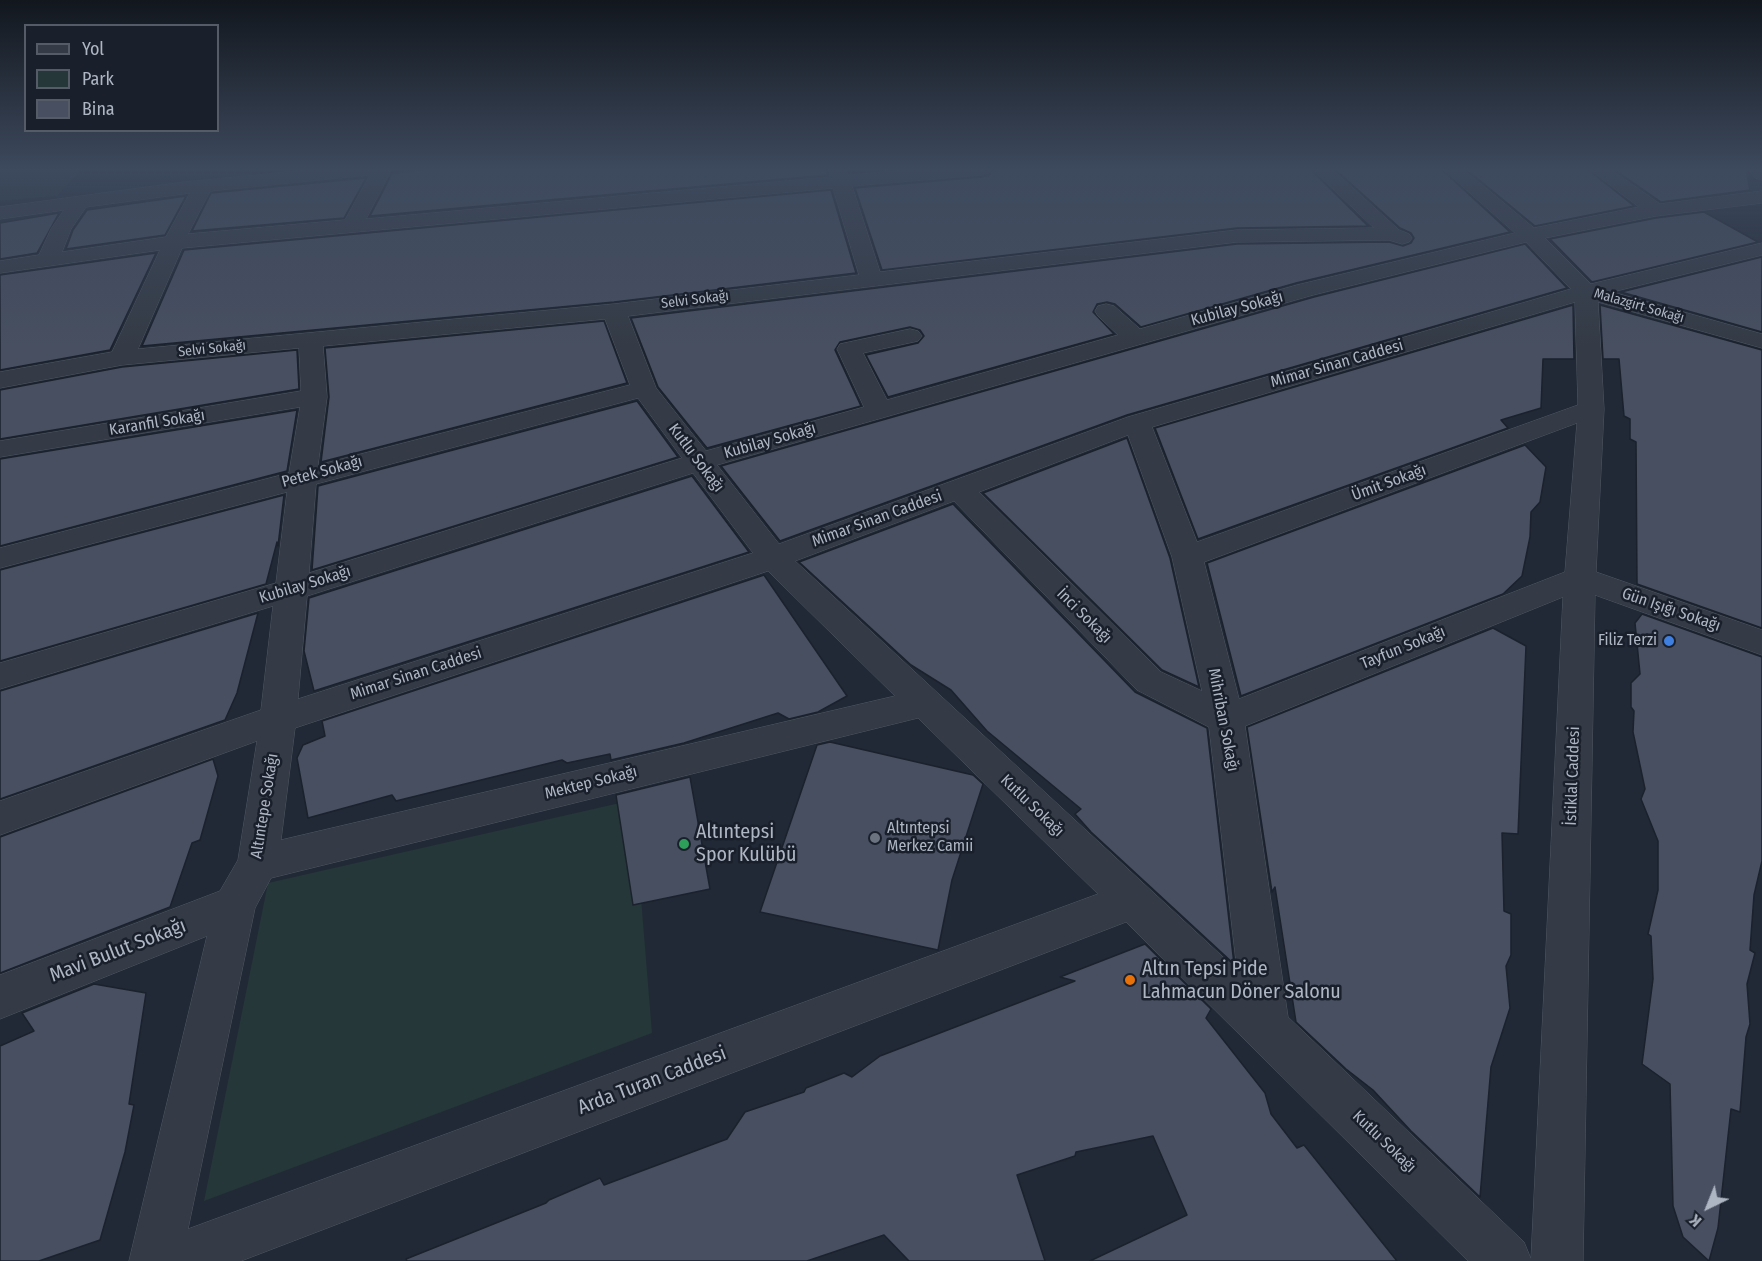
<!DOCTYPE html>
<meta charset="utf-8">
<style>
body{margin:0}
#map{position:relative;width:1762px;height:1261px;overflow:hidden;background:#212936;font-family:"Fira Sans Condensed",sans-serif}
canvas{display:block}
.legend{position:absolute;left:24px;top:24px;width:195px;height:108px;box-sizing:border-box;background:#1a202b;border:2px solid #555c68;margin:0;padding:8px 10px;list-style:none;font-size:18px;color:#aeb5c3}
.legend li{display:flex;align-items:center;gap:12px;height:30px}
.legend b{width:30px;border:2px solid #555c68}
.north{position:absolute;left:1678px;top:1177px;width:60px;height:60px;-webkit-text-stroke:4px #1a202b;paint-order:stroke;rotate:223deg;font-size:16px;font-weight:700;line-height:24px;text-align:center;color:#aeb5c3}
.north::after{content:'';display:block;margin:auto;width:21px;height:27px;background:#aeb5c3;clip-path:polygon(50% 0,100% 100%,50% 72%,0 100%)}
</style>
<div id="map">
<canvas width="1762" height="1261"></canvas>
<ul class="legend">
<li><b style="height:8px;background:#343b46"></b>Yol</li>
<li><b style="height:16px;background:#253739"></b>Park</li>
<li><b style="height:16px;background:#474f60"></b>Bina</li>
</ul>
<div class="north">K</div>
</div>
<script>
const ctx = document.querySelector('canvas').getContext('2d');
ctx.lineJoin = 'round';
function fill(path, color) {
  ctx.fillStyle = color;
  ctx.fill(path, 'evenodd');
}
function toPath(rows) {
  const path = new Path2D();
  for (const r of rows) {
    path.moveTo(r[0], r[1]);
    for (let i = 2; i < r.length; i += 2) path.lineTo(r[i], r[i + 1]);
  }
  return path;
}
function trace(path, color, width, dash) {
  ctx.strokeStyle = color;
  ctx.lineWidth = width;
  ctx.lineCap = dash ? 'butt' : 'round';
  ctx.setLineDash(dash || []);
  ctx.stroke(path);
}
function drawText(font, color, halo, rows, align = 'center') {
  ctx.font = font + ' "Fira Sans Condensed",sans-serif';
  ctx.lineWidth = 5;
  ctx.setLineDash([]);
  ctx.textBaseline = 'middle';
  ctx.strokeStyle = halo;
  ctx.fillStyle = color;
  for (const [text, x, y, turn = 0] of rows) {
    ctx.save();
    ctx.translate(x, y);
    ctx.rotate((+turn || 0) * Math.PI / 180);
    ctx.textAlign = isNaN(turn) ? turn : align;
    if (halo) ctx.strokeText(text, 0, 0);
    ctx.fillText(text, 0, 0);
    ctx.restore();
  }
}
fill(toPath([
 [0,169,82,169,57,196,0,201],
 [633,800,652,1033,204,1201,268,883]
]), '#253739');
const building = toPath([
 [431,169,826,169,827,175,370,216,392,174,431,169],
 [993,169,1310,169,1368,226,1237,228,882,270,855,188,982,177,990,175,993,169],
 [1335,169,1441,169,1510,232,1296,283,1141,327,1115,304,1107,302,1097,304,1093,312,1114,334,888,397,866,355,918,343,924,336,920,330,910,327,840,342,835,350,861,406,707,448,658,387,631,318,1237,244,1389,242,1403,246,1411,243,1414,238,1411,233,1400,228,1335,169],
 [1466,169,1587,169,1634,206,1535,226,1466,169],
 [1614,169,1746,169,1750,190,1661,202,1614,169],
 [366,178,344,218,192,231,211,193,366,178],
 [831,190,856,273,614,302,142,346,184,250,831,190],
 [186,196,165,235,66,249,73,230,87,210,186,196],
 [1704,212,1758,242,1592,282,1550,239,1656,218,1704,212],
 [59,213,37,253,0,259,0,223,59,213],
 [1525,244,1567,288,1127,415,780,541,721,466,1314,297,1525,244],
 [156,253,110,350,0,370,0,275,156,253],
 [1762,257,1762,332,1621,292,1762,257],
 [1573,305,1574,359,1543,359,1541,408,1501,420,1508,428,1198,539,1155,428,1573,305],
 [1600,305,1762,350,1762,628,1637,584,1636,442,1630,439,1630,419,1624,416,1619,359,1603,359,1600,305],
 [604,321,627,383,321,462,329,397,325,348,604,321],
 [297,350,299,389,0,439,0,390,122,367,297,350],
 [637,401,678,457,312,570,318,486,637,401],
 [297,410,287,471,0,546,0,459,297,410],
 [1127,438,1170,558,1199,687,1162,670,983,493,1127,438],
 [1525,445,1546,467,1540,502,1531,512,1530,537,1522,576,1503,594,1241,696,1207,563,1525,445],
 [692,476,749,552,314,691,304,651,309,598,692,476],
 [284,495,278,546,277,542,266,584,0,661,0,570,284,495],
 [953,504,1135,692,1207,728,1234,964,1091,832,1075,814,1081,809,987,731,951,690,911,665,799,562,953,504],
 [764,575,847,696,818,712,789,719,778,713,684,743,611,760,610,754,567,763,562,760,396,801,392,795,308,818,297,758,303,745,325,736,322,721,764,575],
 [258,613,237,693,225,720,0,799,0,691,258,613],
 [1642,614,1762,657,1762,861,1754,895,1750,950,1755,953,1747,984,1750,1024,1746,1037,1740,1112,1731,1109,1718,1228,1709,1261,1683,1237,1673,1206,1670,1084,1642,1064,1653,979,1651,936,1648,934,1658,890,1658,841,1641,799,1645,789,1633,732,1634,711,1631,707,1631,683,1640,674,1635,623,1642,614],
 [1493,628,1526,646,1518,834,1502,833,1504,911,1511,914,1511,955,1506,966,1510,1008,1491,1067,1480,1197,1411,1131,1373,1090,1346,1069,1296,1022,1275,887,1272,892,1247,727,1493,628],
 [830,742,973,775,983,784,952,880,938,950,760,912,817,745,830,742],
 [213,759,218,776,200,840,192,843,170,907,0,973,0,837,213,759],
 [690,777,710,889,633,905,616,795,690,777],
 [1145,944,1211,1009,1206,1018,1265,1093,1271,1114,1297,1148,1304,1145,1397,1261,1090,1261,1187,1215,1153,1136,1076,1152,1075,1156,1017,1175,1045,1261,909,1261,884,1235,807,1261,407,1261,406,1259,546,1203,549,1200,600,1178,604,1185,727,1139,745,1112,804,1092,806,1088,844,1073,852,1077,880,1056,1075,981,1060,977,1145,944],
 [94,984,146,993,129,1104,134,1105,125,1152,100,1240,39,1261,0,1261,0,1046,34,1031,22,1013,94,984]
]);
fill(building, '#474f60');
trace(building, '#1b222d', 1.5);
const minor = toPath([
 [317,169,392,169,366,219,830,177,828,169,846,169,848,175,920,169,991,169,989,173,982,175,852,186,880,272,1237,230,1374,228,1312,169,1332,169,1399,230,1409,234,1412,238,1409,242,1402,244,1389,240,1237,242,628,316,656,388,706,451,864,407,837,349,840,344,910,329,918,331,922,336,918,341,863,353,887,400,1118,335,1098,316,1095,311,1098,306,1106,304,1114,306,1140,329,1297,285,1515,233,1443,169,1463,169,1534,228,1639,207,1589,169,1610,169,1660,204,1762,191,1762,203,1656,216,1545,238,1591,284,1762,243,1762,255,1612,292,1762,334,1762,348,1598,302,1604,409,1596,572,1762,630,1762,655,1595,595,1583,1261,1468,1261,1126,922,241,1261,129,1261,207,936,0,1019,0,975,220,891,238,860,257,741,0,835,0,801,261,710,273,606,0,689,0,663,276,583,287,492,0,568,0,548,289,473,300,407,0,457,0,441,301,391,299,348,122,365,0,388,0,372,112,352,160,250,0,273,0,261,39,255,51,229,64,210,0,219,0,207,184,182,317,169],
 [370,175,345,220,188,234,210,191,370,175],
 [833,188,859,275,614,304,138,349,182,248,833,188],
 [190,193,166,237,62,252,71,229,86,207,190,193],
 [1526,242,1571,289,1128,417,779,544,717,465,1313,295,1526,242],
 [1575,302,1578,405,1197,542,1152,427,1575,302],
 [605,319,630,385,318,465,327,397,323,346,605,319],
 [638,398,682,458,309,573,316,484,638,398],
 [1577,423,1565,572,1239,699,1204,562,1577,423],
 [1128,435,1172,557,1202,691,1161,672,979,492,1128,435],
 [693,473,753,553,298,699,307,596,693,473],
 [954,501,1137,690,1209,727,1237,970,795,561,954,501],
 [768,571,895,696,281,840,295,728,768,571],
 [1563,597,1531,1259,1524,1242,1288,1017,1245,726,1563,597],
 [918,718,1098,894,188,1229,255,908,271,878,918,718],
 [1748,169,1762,169,1762,180,1755,178,1748,169]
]);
trace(minor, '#515864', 1);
fill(minor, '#343b46');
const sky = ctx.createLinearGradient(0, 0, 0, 346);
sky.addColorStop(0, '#12171e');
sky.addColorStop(0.49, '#3d495d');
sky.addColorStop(1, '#3d495d00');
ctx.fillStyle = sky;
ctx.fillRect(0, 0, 1762, 346);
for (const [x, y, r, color] of [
 [1669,641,6,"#3f7fe0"],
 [875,838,6,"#6b7280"],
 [684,844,6,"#2e9e5b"],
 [1130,980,6,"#e8710a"]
]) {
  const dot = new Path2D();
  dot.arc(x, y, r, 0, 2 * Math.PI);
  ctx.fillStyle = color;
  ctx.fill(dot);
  trace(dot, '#1a202b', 2);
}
drawText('14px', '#aeb5c3', '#1a202b', [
 ["Selvi Sokağı",695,300,-7],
 ["Malazgirt Sokağı",1639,306,16],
 ["Selvi Sokağı",212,349,-6]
]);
drawText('16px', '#aeb5c3', '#1a202b', [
 ["Kubilay Sokağı",1237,309,-15],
 ["Mimar Sinan Caddesi",1337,364,-16],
 ["Karanfil Sokağı",157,423,-9],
 ["Kubilay Sokağı",770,441,-16],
 ["Kutlu Sokağı",696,458,53],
 ["Petek Sokağı",322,472,-15],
 ["Ümit Sokağı",1389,483,-20],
 ["Mimar Sinan Caddesi",877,519,-20],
 ["Kubilay Sokağı",305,585,-17],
 ["Gün Işığı Sokağı",1671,610,19],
 ["İnci Sokağı",1084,616,45],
 ["Tayfun Sokağı",1403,648,-22],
 ["Mimar Sinan Caddesi",416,674,-18],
 ["Mihriban Sokağı",1223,720,79],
 ["İstiklal Caddesi",1573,776,-88],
 ["Mektep Sokağı",591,783,-14],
 ["Altıntepe Sokağı",265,806,-81],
 ["Kutlu Sokağı",1032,806,44],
 ["Kutlu Sokağı",1384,1142,44]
]);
drawText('16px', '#aeb5c3', '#1a202b', [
 ["Filiz Terzi",1657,641],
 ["Altıntepsi",887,829,"left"],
 ["Merkez Camii",887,847,"left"]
], 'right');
drawText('20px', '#aeb5c3', '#1a202b', [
 ["Altıntepsi",696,832],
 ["Spor Kulübü",696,855],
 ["Altın Tepsi Pide",1142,969],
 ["Lahmacun Döner Salonu",1142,992]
], 'left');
drawText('20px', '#aeb5c3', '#1a202b', [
 ["Mavi Bulut Sokağı",118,951,-21],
 ["Arda Turan Caddesi",652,1081,-21]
]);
</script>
